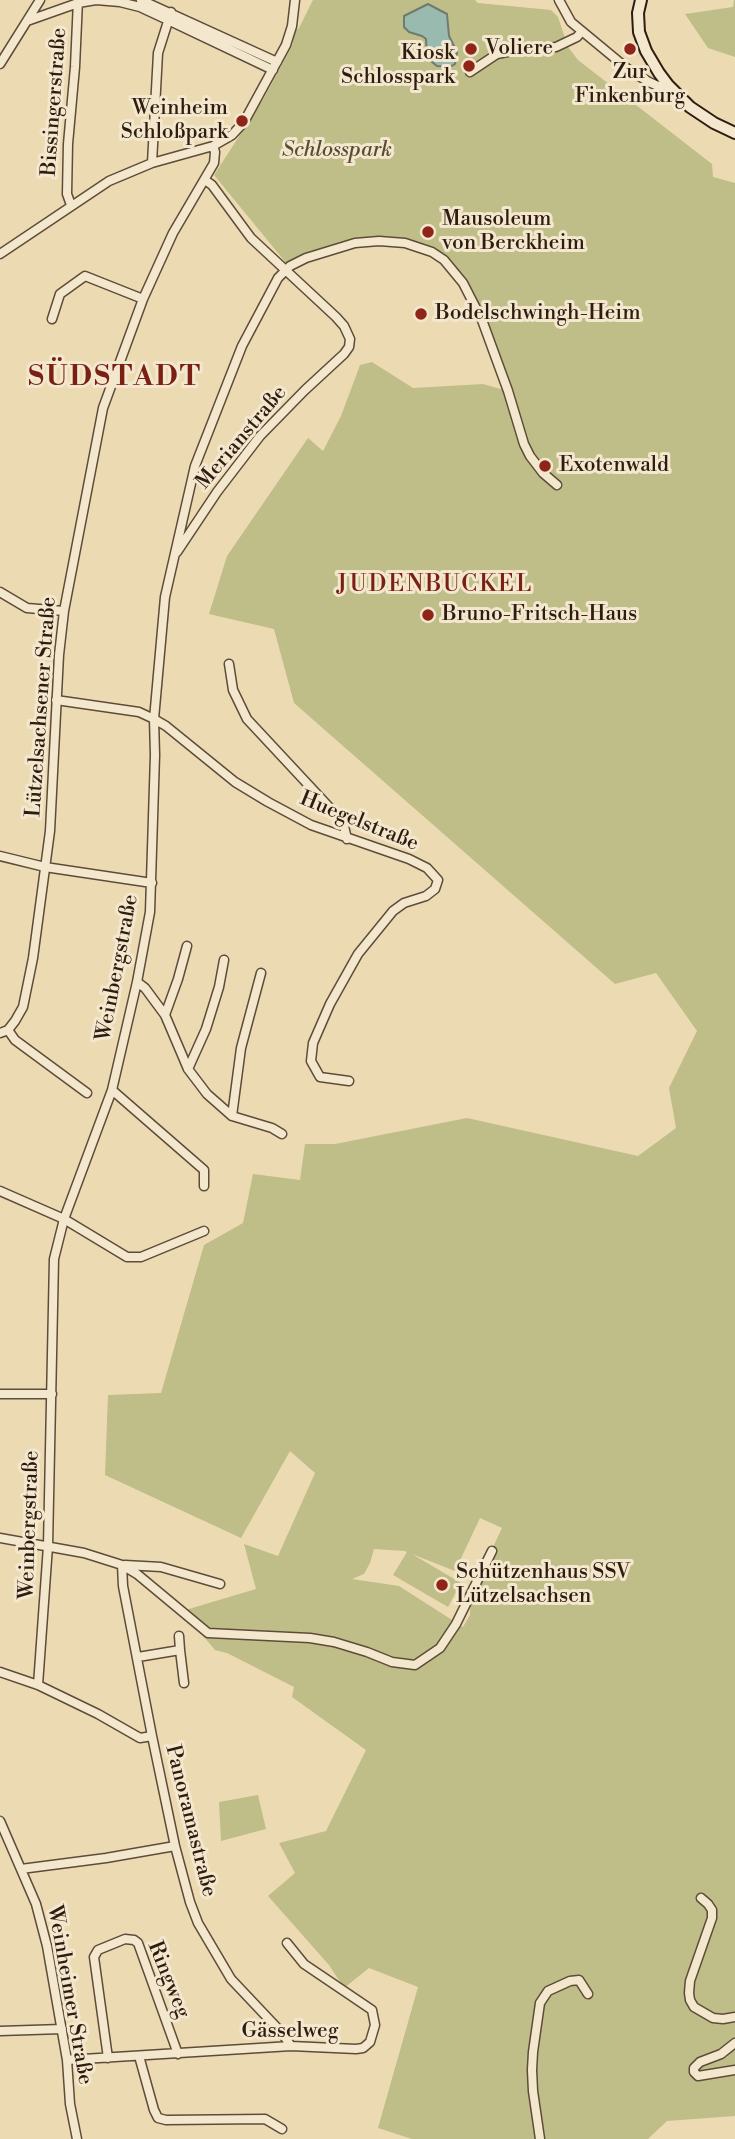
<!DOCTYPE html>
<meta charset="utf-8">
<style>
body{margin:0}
canvas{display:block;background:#ecdab3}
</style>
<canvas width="735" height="2139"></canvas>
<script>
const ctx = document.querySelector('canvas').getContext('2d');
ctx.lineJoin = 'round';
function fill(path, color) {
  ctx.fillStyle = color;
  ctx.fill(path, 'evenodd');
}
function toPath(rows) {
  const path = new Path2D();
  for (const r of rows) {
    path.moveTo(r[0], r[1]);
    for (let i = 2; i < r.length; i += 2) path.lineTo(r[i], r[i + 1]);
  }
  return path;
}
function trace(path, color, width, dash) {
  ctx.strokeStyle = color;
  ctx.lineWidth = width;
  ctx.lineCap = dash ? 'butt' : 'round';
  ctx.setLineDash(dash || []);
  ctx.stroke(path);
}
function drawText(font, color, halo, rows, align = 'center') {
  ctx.font = font + ' "Libre Bodoni",serif';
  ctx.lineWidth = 6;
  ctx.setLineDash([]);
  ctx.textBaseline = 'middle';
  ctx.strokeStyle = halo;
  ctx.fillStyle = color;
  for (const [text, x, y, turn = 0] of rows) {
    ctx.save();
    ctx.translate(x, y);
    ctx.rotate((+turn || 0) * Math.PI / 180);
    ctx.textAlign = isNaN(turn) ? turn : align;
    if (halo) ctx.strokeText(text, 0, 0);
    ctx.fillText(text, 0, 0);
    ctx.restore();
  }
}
fill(toPath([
 [313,0,475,0,478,3,551,10,558,17,568,47,578,60,712,164,713,177,735,183,735,2116,667,2121,648,2139,412,2139,378,2128,418,1987,369,1968,344,1988,329,1965,268,1896,295,1873,279,1843,326,1831,366,1750,292,1697,294,1687,227,1653,215,1650,182,1611,256,1589,244,1544,278,1556,315,1473,290,1451,241,1538,105,1475,108,1395,161,1393,204,1245,243,1223,253,1174,300,1180,305,1144,335,1144,467,1118,638,1156,676,1128,669,1088,697,1031,656,973,615,984,294,703,274,629,209,614,227,556,308,438,323,451,341,416,360,365,372,362,413,388,483,384,514,393,486,324,456,267,446,257,376,238,345,241,307,253,287,264,214,175,264,98,292,46,295,31,299,28],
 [480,1518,502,1528,477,1581,471,1587,470,1615,463,1627,399,1586,352,1579,364,1574,370,1563,374,1549,405,1551,407,1552,393,1575,448,1607,461,1583,412,1554,455,1571],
 [734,0,735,0,735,57,708,48,685,14,733,7],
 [258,1795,266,1829,221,1841,219,1802]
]), '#bfbd88');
const water = toPath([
 [428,4,447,14,449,36,457,52,455,64,450,67,437,66,432,62,427,55,426,39,422,36,409,32,404,27,404,16,428,4]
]);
fill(water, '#99baaf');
trace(water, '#6f7b6f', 2);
const street = toPath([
 [141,0,277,62],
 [559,0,571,22,629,70,649,82,658,86,668,85],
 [27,21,78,3,96,0,120,2,140,7,168,20,273,70],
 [0,64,40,0],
 [470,72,497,54,527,48,556,47,577,37,582,31],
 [152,163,158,53,171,12],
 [71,205,67,194,68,144,75,67,78,0],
 [0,254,109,181,152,163,213,146,232,135,244,122,286,45,292,26,295,0],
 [52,319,60,294,85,276,143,299],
 [177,552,217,492,260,436,305,390,344,354,349,347,350,339,344,326,336,317,251,238,212,185,205,180],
 [0,592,27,608,64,611],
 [229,664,233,690,247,719,343,822,347,839],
 [56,700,139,712,154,719,166,726,235,782,268,802,311,825,409,859,427,868,438,880,435,889,426,896,404,903,393,911,358,954,330,1004,313,1043,311,1061,320,1077,349,1081],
 [0,856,45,867,152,883],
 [137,982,145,988,165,1015,188,1069,207,1094,232,1116,272,1128,282,1134],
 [165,1015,178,979,187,946],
 [8,1030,15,1040,87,1093],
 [0,1033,8,1030,15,1021,23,1007,33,958,50,831,59,655,64,611,103,408,143,299,173,233,214,163,215,152,213,146],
 [188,1069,206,1029,219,987,224,960],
 [112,1090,204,1170,204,1186],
 [232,1116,241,1048,261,973],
 [0,1191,64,1219,127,1257,141,1257,204,1231],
 [0,1394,52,1394],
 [0,1538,84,1553,122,1565,137,1574,208,1633,310,1638,334,1642,367,1652,392,1662,415,1665,440,1648,456,1624,492,1551],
 [122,1565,123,1586,152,1736,175,1846,190,1902,198,1923,231,1979,282,2033,291,2046],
 [125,1565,161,1567,220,1584],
 [179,1636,180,1650],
 [138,1657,180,1650,184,1683],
 [0,1672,38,1685,98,1714,140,1738,152,1736],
 [38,1685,48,1546,54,1259,64,1219,112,1090,137,982,150,912,155,755,154,719,165,597,195,466,242,346,278,278,290,266,306,258,355,243,379,241,405,243,432,252,444,260,463,283,482,320,508,391,524,444,530,456,543,473,557,485],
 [0,1821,36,1904,47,1946,67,2060,70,2104,77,2139],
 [21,1869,106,1858,175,1846],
 [701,1898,708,1904,712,1910,712,1918,690,1981,689,1993,690,2000,694,2007,713,2018,723,2019,735,2017],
 [0,2031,62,2029],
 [735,2043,721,2054,700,2062,694,2068,694,2072,698,2076,735,2070],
 [139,2056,154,2110,158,2118,166,2120,265,2119,282,2129],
 [108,2058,94,1957,98,1950,125,1939,134,1940,138,1943,178,2054],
 [67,2060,291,2046,356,2049,363,2048,370,2042,375,2025,372,2010,304,1964,287,1943],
 [540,2139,533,2091,532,2070,533,2052,540,2003,548,1991,570,1981,579,1980,588,1994]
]);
const secondary = toPath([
 [641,0,638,13,639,32,646,51,659,73,668,85,690,107,714,123,735,133]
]);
trace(street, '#5e4c39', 11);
trace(secondary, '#2f1c10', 14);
trace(street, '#f3e7ce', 8);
trace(secondary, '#f3e7ce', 10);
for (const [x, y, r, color] of [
 [471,49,7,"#8f2418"],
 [630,49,7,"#8f2418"],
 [469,66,7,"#8f2418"],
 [242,121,7,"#8f2418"],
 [428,232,7,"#8f2418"],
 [421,314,7,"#8f2418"],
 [545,466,7,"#8f2418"],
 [428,615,7,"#8f2418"],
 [442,1585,7,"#8f2418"]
]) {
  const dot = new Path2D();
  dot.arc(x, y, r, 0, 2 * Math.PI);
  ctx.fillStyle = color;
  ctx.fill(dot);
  trace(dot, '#f3e7ce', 2.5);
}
drawText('21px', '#2f1c10', '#f3e7ce', [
 ["Voliere",485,49],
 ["Kiosk",455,54,"right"],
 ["Schlosspark",455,78,"right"],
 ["Zur",630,73,"center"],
 ["Finkenburg",630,97,"center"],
 ["Weinheim",228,109,"right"],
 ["Schloßpark",228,133,"right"],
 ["Mausoleum",442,220],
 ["von Berckheim",442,244],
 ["Bodelschwingh-Heim",435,314],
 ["Exotenwald",559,466],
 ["Bruno-Fritsch-Haus",442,615],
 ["Schützenhaus SSV",456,1573],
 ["Lützelsachsen",456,1597]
], 'left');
drawText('21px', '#2f1c10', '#f3e7ce', [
 ["Bissingerstraße",55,102,-86],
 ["Merianstraße",242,438,-50],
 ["Lützelsachsener Straße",42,707,-86],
 ["Huegelstraße",359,822,22],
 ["Weinbergstraße",118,968,-79],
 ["Weinbergstraße",30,1525,-88],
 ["Panoramastraße",190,1821,76],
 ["Ringweg",168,1980,68],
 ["Weinheimer Straße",69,1995,80],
 ["Gässelweg",290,2032]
]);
drawText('italic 21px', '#5a4c34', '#f3e7ce', [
 ["Schlosspark",337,151]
]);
ctx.letterSpacing = '2px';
drawText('23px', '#7a1f14', '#f3e7ce', [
 ["JUDENBUCKEL",435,585]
]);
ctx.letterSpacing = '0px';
ctx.letterSpacing = '2px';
drawText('bold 28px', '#7a1f14', '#f3e7ce', [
 ["SÜDSTADT",115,378]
]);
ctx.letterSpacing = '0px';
</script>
